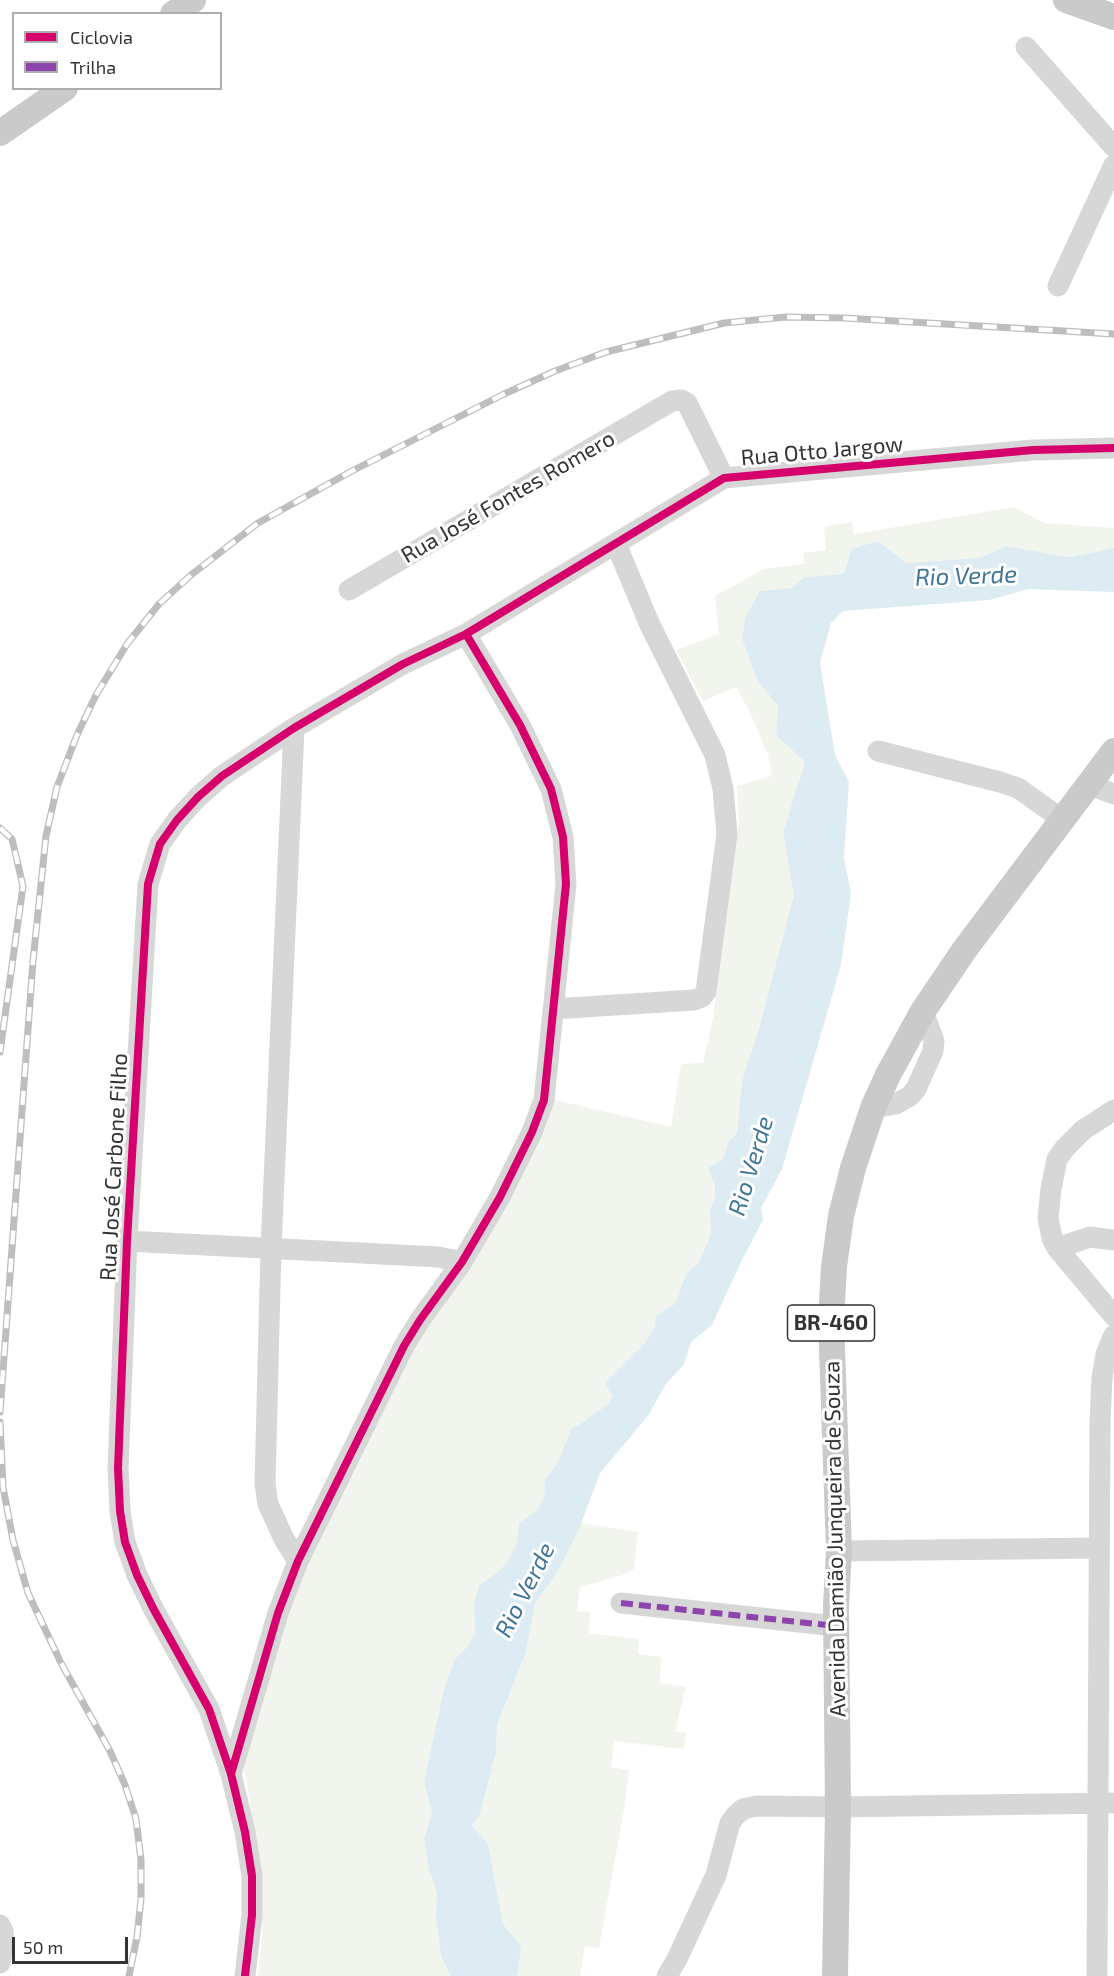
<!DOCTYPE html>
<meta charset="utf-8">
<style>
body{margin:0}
#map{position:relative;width:1114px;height:1976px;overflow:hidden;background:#fff;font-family:"Exo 2",sans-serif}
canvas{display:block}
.legend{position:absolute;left:12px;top:12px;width:210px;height:78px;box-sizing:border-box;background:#fff;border:2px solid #adadad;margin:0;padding:8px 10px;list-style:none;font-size:18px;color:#333}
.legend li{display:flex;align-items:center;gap:12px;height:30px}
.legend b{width:30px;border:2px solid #adadad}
.scale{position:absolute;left:12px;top:1937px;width:116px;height:27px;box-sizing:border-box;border:3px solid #333;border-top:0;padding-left:8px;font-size:18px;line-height:21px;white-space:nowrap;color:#333;-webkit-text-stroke:4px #fff;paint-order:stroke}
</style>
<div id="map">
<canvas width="1114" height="1976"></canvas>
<ul class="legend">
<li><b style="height:8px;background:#d6006c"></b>Ciclovia</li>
<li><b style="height:8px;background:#8e44ad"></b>Trilha</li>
</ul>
<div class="scale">50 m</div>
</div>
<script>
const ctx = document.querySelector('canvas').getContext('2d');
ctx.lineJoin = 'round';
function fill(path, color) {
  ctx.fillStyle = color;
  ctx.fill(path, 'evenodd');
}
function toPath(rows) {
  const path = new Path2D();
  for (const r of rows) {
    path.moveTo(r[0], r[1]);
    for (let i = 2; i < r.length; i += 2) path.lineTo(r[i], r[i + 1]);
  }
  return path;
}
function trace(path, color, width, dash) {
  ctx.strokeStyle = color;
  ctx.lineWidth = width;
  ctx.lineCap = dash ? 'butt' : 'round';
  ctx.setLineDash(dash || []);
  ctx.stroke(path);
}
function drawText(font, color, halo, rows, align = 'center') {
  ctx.font = font + ' "Exo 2",sans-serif';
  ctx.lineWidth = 6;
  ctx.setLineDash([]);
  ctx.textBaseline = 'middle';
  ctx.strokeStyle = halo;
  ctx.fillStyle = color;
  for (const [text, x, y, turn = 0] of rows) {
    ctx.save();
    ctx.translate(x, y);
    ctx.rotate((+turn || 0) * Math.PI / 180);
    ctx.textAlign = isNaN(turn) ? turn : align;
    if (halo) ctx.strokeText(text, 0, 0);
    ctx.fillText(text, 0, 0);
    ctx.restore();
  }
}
fill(toPath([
 [1014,507,1044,523,1114,528,1114,548,1069,557,1006,546,980,558,907,563,878,541,851,549,844,574,804,577,792,588,760,591,745,618,742,639,757,680,778,706,776,735,805,762,783,832,794,895,758,1032,742,1081,737,1133,729,1141,724,1159,708,1168,715,1185,715,1198,710,1209,711,1234,699,1262,686,1274,676,1303,656,1316,655,1327,645,1343,606,1383,612,1396,608,1404,579,1425,572,1429,557,1464,545,1479,544,1496,538,1509,519,1523,517,1542,506,1564,490,1578,479,1585,474,1604,475,1633,468,1646,455,1659,424,1782,432,1813,424,1839,429,1870,437,1893,436,1919,441,1956,451,1976,258,1976,262,1940,261,1868,244,1766,283,1611,407,1354,507,1205,555,1100,671,1127,681,1064,703,1063,713,1018,739,822,737,786,772,776,768,755,750,712,736,687,703,701,676,650,719,634,715,596,764,569,804,564,803,553,826,550,824,527,852,522,854,534],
 [581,1523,638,1532,634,1569,623,1575,580,1587,577,1611,590,1612,589,1633,639,1639,638,1654,661,1657,660,1683,686,1687,675,1732,686,1733,684,1749,614,1741,611,1767,629,1770,624,1810,599,1948,585,1946,580,1976,516,1976,518,1973,521,1946,503,1924,488,1844,472,1825,480,1814,496,1753,497,1725,526,1652,535,1604,558,1571]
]), '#f1f5ed');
fill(toPath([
 [878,541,907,563,980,558,1006,546,1069,557,1114,548,1114,592,1028,589,989,600,843,611,831,623,820,663,835,755,849,782,844,858,851,893,841,965,782,1169,761,1208,763,1220,742,1260,712,1325,691,1342,684,1364,666,1384,648,1416,600,1473,579,1529,558,1571,535,1604,526,1652,497,1725,496,1753,480,1814,472,1825,488,1844,503,1924,521,1946,518,1974,516,1976,451,1976,441,1956,436,1919,437,1893,429,1870,424,1839,432,1813,424,1782,444,1690,455,1659,468,1646,475,1633,474,1604,479,1585,490,1578,506,1564,517,1542,519,1523,538,1509,544,1496,545,1479,557,1464,572,1428,579,1425,608,1404,612,1396,605,1383,645,1343,655,1327,656,1316,676,1303,686,1274,699,1262,711,1234,710,1209,715,1198,715,1185,708,1168,723,1159,729,1141,737,1133,742,1081,758,1032,794,895,783,832,805,762,776,735,778,706,757,680,742,639,745,618,760,591,792,588,804,577,844,574,851,549]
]), '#ddebf3');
trace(toPath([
 [1026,47,1114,147],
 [1058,286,1114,165],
 [349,590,672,401,681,400,687,403,724,478],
 [294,728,271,1248,265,1484,268,1504,284,1539,298,1561],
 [878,751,1000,782,1018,788,1063,820],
 [1090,785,1114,794],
 [553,1009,694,1000,702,997,706,992,727,834,723,789,715,755,650,625,616,544],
 [873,1108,896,1104,910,1096,916,1089,933,1051,934,1041,923,1011],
 [1114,1110,1083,1130,1065,1148,1057,1159,1051,1189,1048,1218,1052,1238,1057,1248,1114,1316],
 [127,1241,439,1257,462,1262],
 [1057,1248,1090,1237,1114,1240],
 [839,1551,1099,1548],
 [621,1603,836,1626],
 [231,1774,278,1613,298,1561,404,1346,420,1320,462,1262,500,1197,532,1132,544,1100,566,884,563,837,551,789,520,725,466,634],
 [0,1925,3,1931,4,1940,0,1963],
 [245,1976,252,1915,252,1876,245,1832,231,1774,209,1709,153,1608,137,1575,125,1542,120,1511,118,1468,127,1241,148,884,160,844,177,820,198,797,222,776,294,728,403,664,466,634,724,478,1033,450,1114,448],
 [667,1976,677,1959,716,1875,730,1823,736,1815,743,1809,757,1806,838,1807,1114,1803],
 [1097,1976,1100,1422,1102,1378,1106,1354,1114,1335]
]), '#d7d7d7', 21);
trace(toPath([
 [1066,0,1114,17],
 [173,14,193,0],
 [0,133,65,88],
 [835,1976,838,1807,836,1606,839,1551,831,1319,834,1267,841,1216,853,1168,873,1108,888,1075,923,1011,965,949,1114,751]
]), '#cacaca', 26);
const rail = toPath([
 [0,828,12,839,23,886,0,1052],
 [0,1412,33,961,46,836,57,787,77,735,96,695,127,644,159,604,191,575,258,523,350,472,502,395,555,371,606,352,724,323,786,317,844,318,1114,334],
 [0,1422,3,1487,13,1540,28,1593,61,1663,110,1751,125,1785,136,1819,141,1860,141,1899,137,1937,129,1976]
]);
trace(rail, '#bebebe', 7);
trace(rail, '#fff', 4.5, [14]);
trace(toPath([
 [621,1603,836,1626]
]), '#8e44ad', 6, [12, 6]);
trace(toPath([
 [231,1774,278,1613,298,1561,404,1346,420,1320,462,1262,500,1197,532,1132,544,1100,566,884,563,837,551,789,520,725,466,634],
 [245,1976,252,1915,252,1876,245,1832,231,1774,209,1709,153,1608,137,1575,125,1542,120,1511,118,1468,127,1241,148,884,160,844,177,820,198,797,222,776,294,728,403,664,466,634,724,478,1033,450,1114,448]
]), '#d6006c', 8);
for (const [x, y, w] of [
 [831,1323,87]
]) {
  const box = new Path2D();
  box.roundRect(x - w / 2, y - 18, w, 36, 4.5);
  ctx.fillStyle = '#fff';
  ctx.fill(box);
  trace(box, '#333', 1.5);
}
drawText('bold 21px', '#333', null, [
 ["BR-460",831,1323]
]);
drawText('22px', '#333', '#fff', [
 ["Rua Otto Jargow",822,451,-5],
 ["Rua José Fontes Romero",508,497,-30],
 ["Rua José Carbone Filho",114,1167,-87],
 ["Avenida Damião Junqueira de Souza",835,1539,-91]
]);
drawText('italic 24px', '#3f7597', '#fff', [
 ["Rio Verde",966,576,-2],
 ["Rio Verde",751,1166,-73],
 ["Rio Verde",525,1590,-63]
]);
</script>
